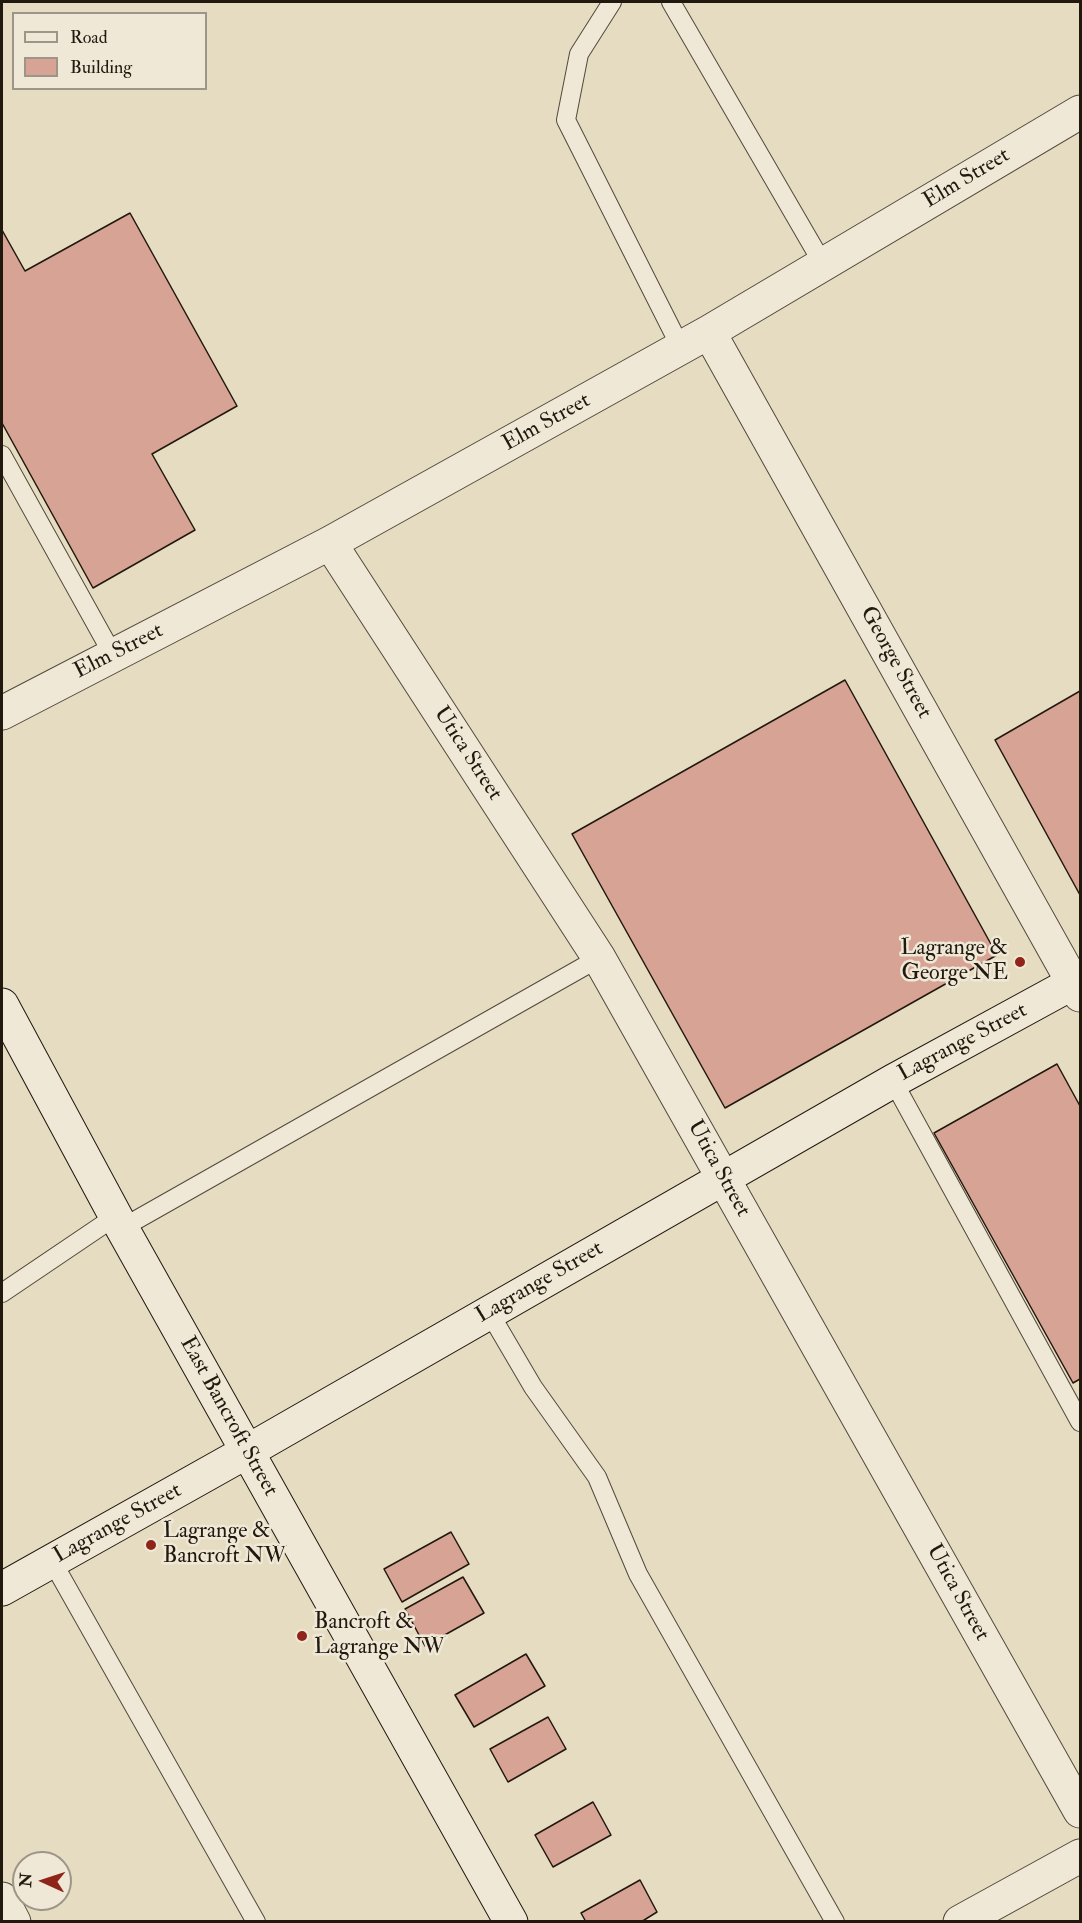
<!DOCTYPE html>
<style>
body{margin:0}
#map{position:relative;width:1082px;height:1923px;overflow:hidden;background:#e6dcc1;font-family:"IM FELL Double Pica",serif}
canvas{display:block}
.frame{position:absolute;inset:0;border:3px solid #21180e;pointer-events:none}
.legend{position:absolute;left:12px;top:12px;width:195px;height:78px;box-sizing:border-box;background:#efe8d7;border:2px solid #9d9587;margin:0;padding:8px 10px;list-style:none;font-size:18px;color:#21180e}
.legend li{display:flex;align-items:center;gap:12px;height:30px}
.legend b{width:30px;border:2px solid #9d9587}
.north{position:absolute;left:12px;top:1851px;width:60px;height:60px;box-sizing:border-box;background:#efe8d7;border:2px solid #9d9587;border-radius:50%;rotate:273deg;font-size:16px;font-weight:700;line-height:24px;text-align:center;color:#21180e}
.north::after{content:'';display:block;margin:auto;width:21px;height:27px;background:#8f2418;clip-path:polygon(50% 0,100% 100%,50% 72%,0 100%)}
</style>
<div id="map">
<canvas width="1082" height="1923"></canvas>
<div class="frame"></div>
<ul class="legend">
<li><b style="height:8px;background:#efe8d7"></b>Road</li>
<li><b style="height:16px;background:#d7a394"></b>Building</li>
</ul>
<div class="north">N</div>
</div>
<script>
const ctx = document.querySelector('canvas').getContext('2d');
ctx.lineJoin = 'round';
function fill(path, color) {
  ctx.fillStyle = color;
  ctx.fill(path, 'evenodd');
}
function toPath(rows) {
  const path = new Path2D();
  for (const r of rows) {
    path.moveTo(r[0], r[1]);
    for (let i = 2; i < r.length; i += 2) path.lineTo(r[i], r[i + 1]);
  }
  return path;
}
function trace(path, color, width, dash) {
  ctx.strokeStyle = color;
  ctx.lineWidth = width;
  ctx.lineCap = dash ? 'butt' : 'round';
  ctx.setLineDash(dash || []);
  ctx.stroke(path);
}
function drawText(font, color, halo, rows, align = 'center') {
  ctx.font = font + ' "IM FELL Double Pica",serif';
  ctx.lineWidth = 5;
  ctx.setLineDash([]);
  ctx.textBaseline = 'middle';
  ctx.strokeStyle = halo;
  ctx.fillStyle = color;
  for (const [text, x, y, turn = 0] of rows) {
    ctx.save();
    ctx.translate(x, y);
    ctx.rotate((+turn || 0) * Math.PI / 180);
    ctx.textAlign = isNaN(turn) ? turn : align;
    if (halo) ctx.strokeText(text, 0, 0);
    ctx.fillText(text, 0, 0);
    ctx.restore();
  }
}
const building = toPath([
 [130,213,237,406,152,454,195,530,93,588,2,423,2,230,25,271,130,213],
 [845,680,997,955,725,1108,572,834,845,680],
 [1080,691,1080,895,995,740,1080,691],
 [1057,1064,1080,1106,1080,1379,1073,1383,934,1133,1057,1064],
 [451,1532,469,1564,402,1602,384,1569,451,1532],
 [463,1577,484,1613,425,1646,405,1609,463,1577],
 [526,1654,545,1686,474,1727,455,1695,526,1654],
 [548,1717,566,1749,508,1782,490,1749,548,1717],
 [593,1802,611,1835,553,1867,535,1835,593,1802],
 [640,1880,657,1912,641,1922,586,1922,581,1913,640,1880]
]);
fill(building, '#d7a394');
trace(building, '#21180e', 1.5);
const lane = toPath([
 [612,2,579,54,566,120,681,348],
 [671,2,823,264],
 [2,455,113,655],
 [893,1081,1080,1422],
 [122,1228,599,958],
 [2,1293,116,1216],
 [489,1312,533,1387,597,1477,638,1574,835,1922],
 [52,1561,256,1922]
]);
const street = toPath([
 [709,332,1080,995],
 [330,543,599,958,1080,1811],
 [2,713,330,543,709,332,1080,112],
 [2,1899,14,1922],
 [960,1922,1080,1856]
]);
const secondary = toPath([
 [2,1005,122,1228,511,1922],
 [2,1589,248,1451,893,1081,1080,979]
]);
trace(lane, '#52493b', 20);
trace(street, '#52493b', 35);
trace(secondary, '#21180e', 35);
trace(lane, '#efe8d7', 18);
trace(street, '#efe8d7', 33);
trace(secondary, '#efe8d7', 33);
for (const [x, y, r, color] of [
 [1020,962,6,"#8f2418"],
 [151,1545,6,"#8f2418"],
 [302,1636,6,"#8f2418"]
]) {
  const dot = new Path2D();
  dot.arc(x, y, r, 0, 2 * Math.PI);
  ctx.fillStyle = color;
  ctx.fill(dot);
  trace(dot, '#efe8d7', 2);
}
drawText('22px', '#21180e', '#efe8d7', [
 ["Elm Street",967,179,-31],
 ["Elm Street",547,423,-29],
 ["Elm Street",119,652,-27],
 ["George Street",895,663,61],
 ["Utica Street",467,754,57],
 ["Lagrange Street",963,1043,-28],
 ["Utica Street",718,1169,61],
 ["Lagrange Street",540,1283,-30],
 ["East Bancroft Street",228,1417,61],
 ["Lagrange Street",118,1524,-29],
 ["Utica Street",957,1593,61]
]);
drawText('22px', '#21180e', '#efe8d7', [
 ["Lagrange &",1008,949,"right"],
 ["George NE",1008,974,"right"],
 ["Lagrange &",163,1532],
 ["Bancroft NW",163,1557],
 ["Bancroft &",314,1623],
 ["Lagrange NW",314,1648]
], 'left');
</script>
